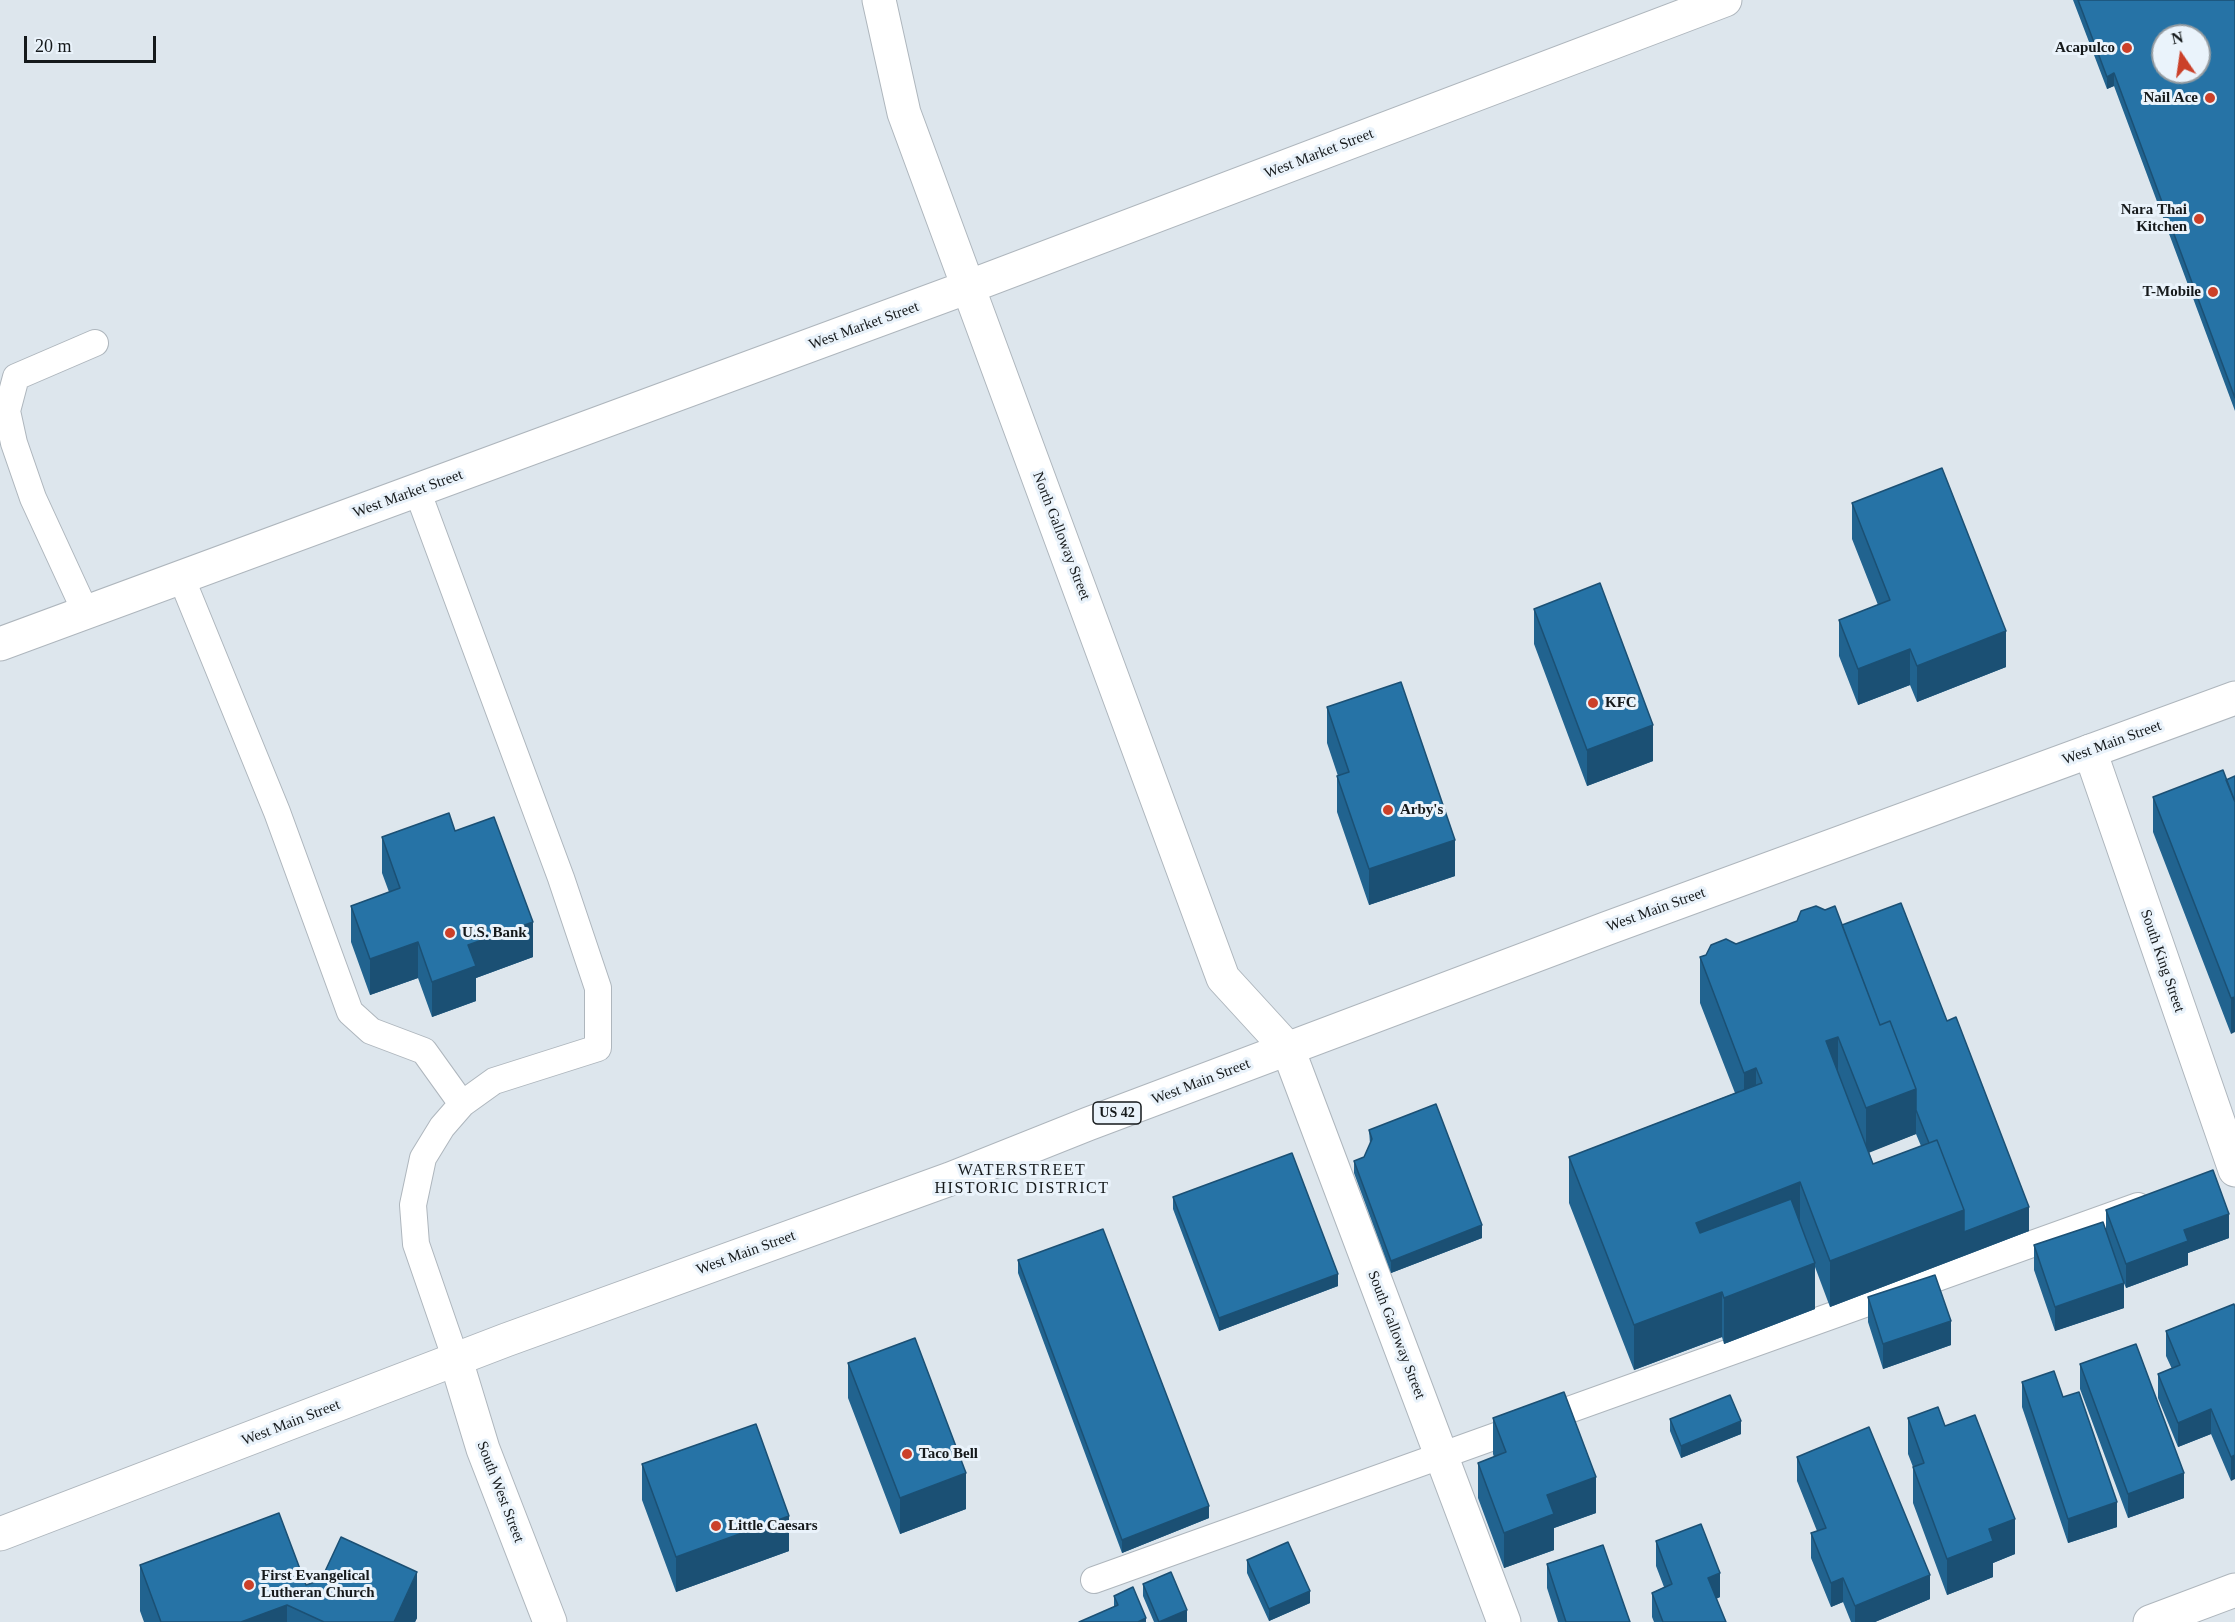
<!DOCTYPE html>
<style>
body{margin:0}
#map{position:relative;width:2235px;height:1622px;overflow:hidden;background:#dde6ed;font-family:Georgia,serif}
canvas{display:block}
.north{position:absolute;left:2151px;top:24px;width:60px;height:60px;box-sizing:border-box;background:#eaf3fb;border:2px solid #959ca1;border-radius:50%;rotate:347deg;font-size:16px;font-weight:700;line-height:24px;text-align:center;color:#15191b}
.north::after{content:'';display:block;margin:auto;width:21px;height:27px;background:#cb4029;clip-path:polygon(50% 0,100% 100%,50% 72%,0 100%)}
.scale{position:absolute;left:24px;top:36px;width:132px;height:27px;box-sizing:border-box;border:3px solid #15191b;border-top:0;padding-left:8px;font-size:18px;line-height:21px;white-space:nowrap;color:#15191b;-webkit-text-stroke:4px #eaf3fb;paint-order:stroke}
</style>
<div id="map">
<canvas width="2235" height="1622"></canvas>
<div class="north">N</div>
<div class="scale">20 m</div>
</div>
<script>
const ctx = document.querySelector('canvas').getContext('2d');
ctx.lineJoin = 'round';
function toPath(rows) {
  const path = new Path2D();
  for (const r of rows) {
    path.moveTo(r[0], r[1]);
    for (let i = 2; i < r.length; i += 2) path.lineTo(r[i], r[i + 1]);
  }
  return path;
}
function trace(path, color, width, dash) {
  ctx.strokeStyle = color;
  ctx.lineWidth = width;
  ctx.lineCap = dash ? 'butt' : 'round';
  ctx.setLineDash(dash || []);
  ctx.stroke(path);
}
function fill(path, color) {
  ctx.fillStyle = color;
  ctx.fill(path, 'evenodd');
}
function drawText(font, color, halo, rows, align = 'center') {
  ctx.font = font + ' Georgia,serif';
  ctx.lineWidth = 6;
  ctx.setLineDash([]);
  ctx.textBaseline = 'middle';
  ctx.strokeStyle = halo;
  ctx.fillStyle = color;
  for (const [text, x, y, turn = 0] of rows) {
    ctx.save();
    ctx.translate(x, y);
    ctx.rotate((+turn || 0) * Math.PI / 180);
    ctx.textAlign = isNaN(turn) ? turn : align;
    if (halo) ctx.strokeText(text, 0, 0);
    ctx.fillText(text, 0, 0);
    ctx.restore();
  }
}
const service = toPath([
 [417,490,561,878,598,988,598,1048,494,1081,462,1104,442,1127,423,1158,413,1205,416,1244,456,1360],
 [181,577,277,812,350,1012,371,1031,424,1051,462,1104],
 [86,613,33,498,14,443,7,411,16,377,95,343],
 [1094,1580,2138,1206]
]);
const minor = toPath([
 [879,0,904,113,1223,978,1288,1049,1504,1622],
 [0,644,968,287,1725,0],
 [2090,751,2235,1170]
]);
const tertiary = toPath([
 [456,1360,483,1449,550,1622]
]);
const secondary = toPath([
 [2150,1622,2235,1590]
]);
const primary = toPath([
 [0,1534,506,1340,950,1179,1088,1124,1608,928,2235,698]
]);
trace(service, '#aeb6bd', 28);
trace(minor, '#aeb6bd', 35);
trace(tertiary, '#aeb6bd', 35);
trace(secondary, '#aeb6bd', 35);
trace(primary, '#aeb6bd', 35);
trace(service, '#fff', 26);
trace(minor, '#fff', 33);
trace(tertiary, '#fff', 33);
trace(secondary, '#fff', 33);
trace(primary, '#fff', 33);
fill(toPath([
 [2073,0,2235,0,2235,411,2114,86,2107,89],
 [1852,503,2006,667,1917,702,1910,685,1858,705,1839,656,1839,620,1878,605,1852,539],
 [1534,609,1653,761,1587,786,1534,644],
 [1327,707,1455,876,1369,905,1337,812,1337,776,1338,776,1327,743],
 [2235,776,2231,1034,2153,832,2153,797,2226,780],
 [455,831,533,957,476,978,476,1001,432,1017,418,978,370,995,351,942,351,906,389,892,382,873,382,837],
 [1842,925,2029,1231,1830,1307,1815,1267,1815,1309,1724,1344,1722,1337,1634,1370,1569,1203,1569,1157,1735,1093,1700,1003,1700,957,1736,944],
 [1916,1134,1921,1146,1873,1164,1869,1152],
 [1369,1130,1482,1238,1391,1273,1354,1173,1354,1161,1364,1157,1370,1144],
 [1173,1197,1338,1286,1219,1331,1173,1209],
 [2106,1210,2229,1238,2188,1253,2188,1265,2126,1288,2123,1281,2124,1308,2055,1331,2034,1270,2034,1245,2106,1231],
 [1018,1260,1209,1518,1122,1553,1018,1273],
 [1868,1297,1951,1345,1883,1369,1868,1322],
 [2234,1304,2231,1481,2211,1434,2178,1447,2158,1398,2158,1374,2172,1369,2166,1356,2166,1331],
 [848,1363,966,1509,900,1534,848,1398],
 [2080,1364,2184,1498,2128,1518,2080,1389],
 [2022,1382,2117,1527,2068,1543,2022,1407],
 [1493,1418,1596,1513,1554,1528,1554,1550,1504,1568,1478,1498,1478,1463,1494,1457,1493,1454],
 [1908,1418,1945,1426,2015,1554,1993,1563,1993,1577,1947,1595,1913,1503,1913,1467,1908,1454],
 [1670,1419,1741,1434,1681,1458,1670,1431],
 [1797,1457,1930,1599,1875,1622,1851,1622,1843,1602,1831,1607,1811,1558,1811,1533,1817,1531,1797,1481],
 [642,1464,789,1551,676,1592,642,1500],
 [1656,1541,1720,1597,1716,1599,1726,1622,1654,1622,1652,1617,1652,1593,1664,1587,1656,1566],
 [1247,1560,1310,1603,1269,1621,1247,1573],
 [1547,1564,1630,1622,1558,1622,1547,1588],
 [140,1565,306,1585,417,1618,415,1622,144,1622,140,1611],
 [1143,1584,1187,1622,1154,1622,1143,1596],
 [1114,1596,1146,1622,1114,1607]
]), '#21638f');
fill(toPath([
 [2114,73,2114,86,2107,89,2107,77],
 [2006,631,2006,667,1917,702,1917,666],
 [1910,649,1910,685,1858,705,1858,669],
 [1653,725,1653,761,1587,786,1587,750],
 [1455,840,1455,876,1369,905,1369,869],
 [533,922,533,957,476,978,476,1001,432,1017,432,982,468,945],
 [418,942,418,978,370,995,370,959],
 [2235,997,2235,1032,2231,1034,2231,998],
 [1838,1037,1838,1083,1826,1041],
 [1756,1068,1756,1113,1744,1119,1744,1073],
 [1916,1089,1916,1134,1866,1154,1866,1108],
 [1800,1182,1800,1228,1696,1269,1696,1223],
 [2029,1207,2029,1231,1964,1256,1964,1232],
 [1964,1210,1964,1256,1830,1307,1830,1261],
 [2229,1214,2229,1238,2188,1253,2188,1265,2126,1288,2126,1264,2184,1230],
 [1482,1225,1482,1238,1391,1273,1391,1261],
 [1815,1263,1815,1309,1724,1344,1724,1298],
 [1338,1274,1338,1286,1219,1331,1219,1318],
 [2124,1283,2124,1308,2055,1331,2055,1307],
 [1722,1292,1722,1337,1634,1370,1634,1325],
 [1951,1321,1951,1345,1883,1369,1883,1344],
 [2211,1409,2211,1434,2178,1447,2178,1423],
 [1741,1421,1741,1434,1681,1458,1681,1446],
 [2235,1455,2235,1479,2231,1481,2231,1457],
 [966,1473,966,1509,900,1534,900,1498],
 [2184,1473,2184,1498,2128,1518,2128,1494],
 [1596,1477,1596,1513,1554,1528,1554,1550,1504,1568,1504,1533,1547,1495],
 [2117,1502,2117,1527,2068,1543,2068,1519],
 [1209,1506,1209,1518,1122,1553,1122,1540],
 [789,1516,789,1551,676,1592,676,1557],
 [2015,1519,2015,1554,1993,1563,1993,1577,1947,1595,1947,1559,1989,1529],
 [417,1572,417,1618,415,1622,394,1622],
 [1720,1573,1720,1597,1708,1602,1708,1578],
 [1930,1575,1930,1599,1875,1622,1855,1622,1855,1606],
 [1843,1578,1843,1602,1831,1607,1831,1583],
 [1310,1591,1310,1603,1269,1621,1269,1609],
 [287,1605,287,1622,241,1622],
 [1187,1610,1187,1622,1159,1622],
 [1146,1618,1146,1622,1138,1622]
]), '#1b5074');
const building = toPath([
 [2078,0,2235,0,2235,398,2114,73,2107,77,2078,0],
 [2163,36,2199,36,2199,72,2163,72,2163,36],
 [1942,468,2006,631,1917,666,1910,649,1858,669,1839,620,1890,600,1852,503,1942,468],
 [1600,583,1653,725,1587,750,1534,609,1600,583],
 [1401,682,1455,840,1369,869,1337,776,1349,772,1327,707,1401,682],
 [2223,770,2235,802,2235,997,2231,998,2153,797,2223,770],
 [2235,776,2235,802,2226,780,2235,776],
 [449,813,455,831,494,817,533,922,468,945,476,966,432,982,418,942,370,959,351,906,400,888,382,837,449,813],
 [1901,903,1947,1021,1956,1017,2029,1207,1964,1232,1964,1210,1937,1140,1929,1143,1916,1110,1916,1089,1890,1021,1880,1025,1842,925,1901,903],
 [1816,906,1825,910,1835,906,1880,1025,1890,1021,1916,1089,1866,1108,1838,1037,1826,1041,1873,1164,1937,1140,1964,1210,1830,1261,1800,1182,1696,1223,1700,1233,1791,1199,1815,1263,1724,1298,1722,1292,1634,1325,1569,1157,1762,1083,1756,1068,1744,1073,1700,957,1706,955,1711,945,1726,939,1736,944,1797,921,1801,911,1816,906],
 [1436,1104,1482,1225,1391,1261,1354,1161,1364,1157,1372,1139,1369,1130,1436,1104],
 [1292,1153,1338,1274,1219,1318,1173,1197,1292,1153],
 [2213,1170,2229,1214,2184,1230,2188,1241,2126,1264,2106,1210,2213,1170],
 [2103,1222,2124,1283,2055,1307,2034,1245,2103,1222],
 [1103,1229,1209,1506,1122,1540,1018,1260,1103,1229],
 [1935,1275,1951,1321,1883,1344,1868,1297,1935,1275],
 [2234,1304,2235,1307,2235,1455,2231,1457,2211,1409,2178,1423,2158,1374,2180,1365,2166,1331,2234,1304],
 [915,1338,966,1473,900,1498,848,1363,915,1338],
 [2136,1344,2184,1473,2128,1494,2080,1364,2136,1344],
 [2054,1371,2063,1397,2079,1392,2117,1502,2068,1519,2022,1382,2054,1371],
 [1564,1392,1596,1477,1547,1495,1554,1514,1504,1533,1478,1463,1506,1452,1493,1418,1564,1392],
 [1730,1395,1741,1421,1681,1446,1670,1419,1730,1395],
 [1938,1407,1945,1426,1975,1415,2015,1519,1989,1529,1993,1541,1947,1559,1913,1467,1924,1463,1908,1418,1938,1407],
 [756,1424,789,1516,676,1557,642,1464,756,1424],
 [1869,1427,1930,1575,1855,1606,1843,1578,1831,1583,1811,1533,1826,1528,1797,1457,1869,1427],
 [279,1513,306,1585,321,1580,341,1537,417,1572,394,1622,324,1622,287,1605,241,1622,161,1622,140,1565,279,1513],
 [1701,1524,1720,1573,1708,1578,1726,1622,1663,1622,1652,1593,1672,1584,1656,1541,1701,1524],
 [1288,1542,1310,1591,1269,1609,1247,1560,1288,1542],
 [1603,1545,1630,1622,1566,1622,1547,1564,1603,1545],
 [1171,1572,1187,1610,1159,1622,1143,1584,1171,1572],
 [1133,1587,1146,1618,1138,1622,1079,1622,1118,1605,1114,1596,1133,1587]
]);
fill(building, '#2673a6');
trace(building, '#1b5074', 1.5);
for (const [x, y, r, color] of [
 [2127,48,6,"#cb4029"],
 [2210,98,6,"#cb4029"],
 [2199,219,6,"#cb4029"],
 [2213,292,6,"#cb4029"],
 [1593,703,6,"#cb4029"],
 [1388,810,6,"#cb4029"],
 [450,933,6,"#cb4029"],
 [907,1454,6,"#cb4029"],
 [716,1526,6,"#cb4029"],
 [249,1585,6,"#cb4029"]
]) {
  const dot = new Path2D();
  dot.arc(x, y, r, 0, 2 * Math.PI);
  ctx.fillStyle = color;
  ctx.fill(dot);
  trace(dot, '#eaf3fb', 2);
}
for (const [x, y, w] of [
 [1117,1113,48]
]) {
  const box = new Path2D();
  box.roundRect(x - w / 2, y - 11, w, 22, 4.5);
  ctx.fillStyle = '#eaf3fb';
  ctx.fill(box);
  trace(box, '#15191b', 1.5);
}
drawText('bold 14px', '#15191b', null, [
 ["US 42",1117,1113]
]);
drawText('bold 15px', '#15191b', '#eaf3fb', [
 ["Acapulco",2115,48,"right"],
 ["Nail Ace",2198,98,"right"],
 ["Nara Thai",2187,210,"right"],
 ["Kitchen",2187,227,"right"],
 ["T-Mobile",2201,292,"right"],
 ["KFC",1605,703],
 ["Arby's",1400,810],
 ["U.S. Bank",462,933],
 ["Taco Bell",919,1454],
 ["Little Caesars",728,1526],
 ["First Evangelical",261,1576],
 ["Lutheran Church",261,1593]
], 'left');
drawText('15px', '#15191b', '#eaf3fb', [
 ["West Market Street",1319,154,-21],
 ["West Market Street",864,326,-20],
 ["West Market Street",408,494,-20],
 ["North Galloway Street",1061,536,69],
 ["West Main Street",2112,743,-20],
 ["West Main Street",1656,910,-20],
 ["South King Street",2162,961,71],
 ["West Main Street",1201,1082,-21],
 ["West Main Street",746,1253,-20],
 ["South Galloway Street",1396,1335,69],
 ["West Main Street",291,1423,-21],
 ["South West Street",500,1492,69]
]);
ctx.letterSpacing = '1.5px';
drawText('16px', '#15191b', '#eaf3fb', [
 ["WATERSTREET",1022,1171],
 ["HISTORIC DISTRICT",1022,1189]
]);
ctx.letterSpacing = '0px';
</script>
